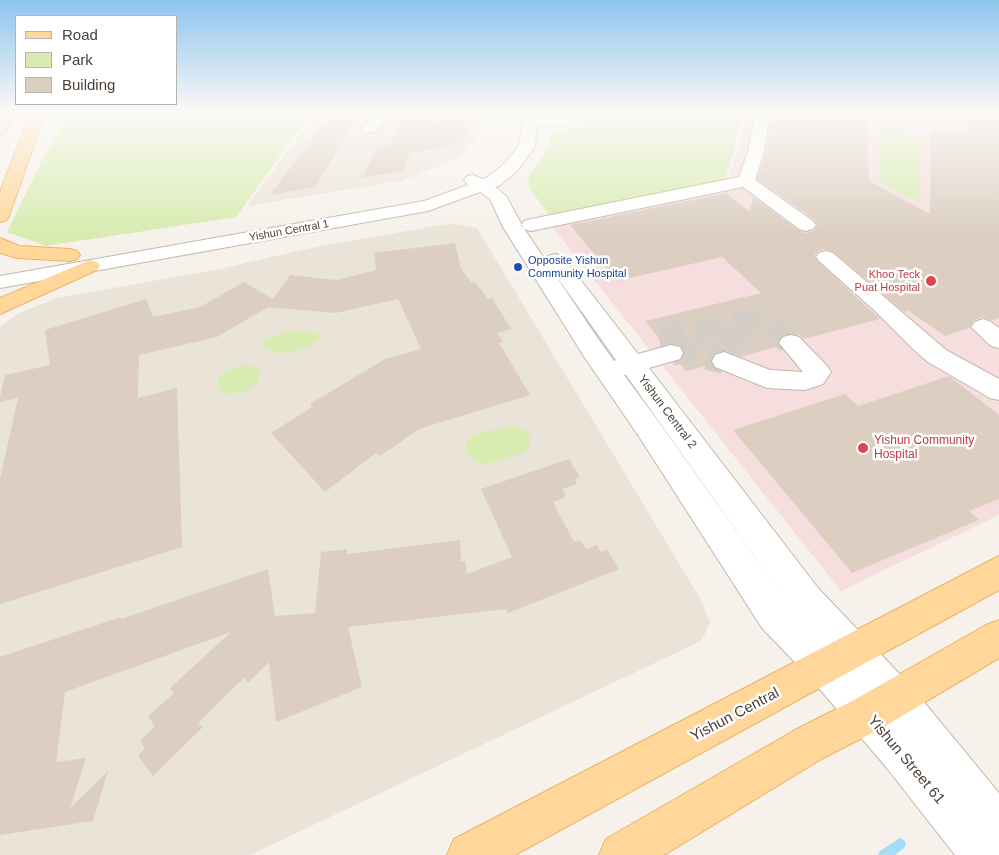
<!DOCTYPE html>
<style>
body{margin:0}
#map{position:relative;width:999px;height:855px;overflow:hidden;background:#f6f1eb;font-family:Arial,sans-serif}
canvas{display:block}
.legend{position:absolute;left:15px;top:15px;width:162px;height:90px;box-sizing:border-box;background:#fff;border:1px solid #b7b3af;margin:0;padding:6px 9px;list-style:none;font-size:15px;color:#4b4138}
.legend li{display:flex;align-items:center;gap:10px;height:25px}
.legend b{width:25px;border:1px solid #b7b3af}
</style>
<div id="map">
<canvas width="999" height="855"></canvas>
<ul class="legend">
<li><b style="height:6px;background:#ffd79b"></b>Road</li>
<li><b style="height:14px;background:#d8ecb1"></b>Park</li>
<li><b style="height:14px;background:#dccfc2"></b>Building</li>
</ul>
</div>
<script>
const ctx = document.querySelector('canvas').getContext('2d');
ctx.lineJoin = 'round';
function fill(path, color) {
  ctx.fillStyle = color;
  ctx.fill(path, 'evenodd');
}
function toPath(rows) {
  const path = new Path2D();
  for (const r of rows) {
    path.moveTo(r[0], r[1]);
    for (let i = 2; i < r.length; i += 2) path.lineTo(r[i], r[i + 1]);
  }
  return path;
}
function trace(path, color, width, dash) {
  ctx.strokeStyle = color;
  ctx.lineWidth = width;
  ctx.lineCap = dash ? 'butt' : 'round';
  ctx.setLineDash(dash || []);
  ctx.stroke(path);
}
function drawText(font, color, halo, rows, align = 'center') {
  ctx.font = font + ' Arial,sans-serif';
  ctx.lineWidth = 5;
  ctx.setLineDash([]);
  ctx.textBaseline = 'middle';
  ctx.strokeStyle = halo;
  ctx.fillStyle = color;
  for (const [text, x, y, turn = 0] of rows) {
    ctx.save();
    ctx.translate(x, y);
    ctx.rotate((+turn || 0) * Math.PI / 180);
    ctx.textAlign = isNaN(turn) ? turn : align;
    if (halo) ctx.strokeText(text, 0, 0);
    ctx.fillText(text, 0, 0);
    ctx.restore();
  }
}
fill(toPath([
 [316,113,483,113,478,135,459,158,401,181,247,206],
 [455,224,477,228,701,600,710,622,705,634,699,642,250,855,0,855,0,327,19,313,57,298,220,269,306,249,440,225]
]), '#eae3d8');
fill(toPath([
 [747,113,999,113,999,515,841,591,545,218,728,183]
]), '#f7dede');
fill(toPath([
 [71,113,311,113,236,217,46,246,7,232,44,156],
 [628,113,648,113,681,118,684,113,744,113,725,181,549,215,530,189,528,176,543,157,549,143,550,133,625,116],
 [893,113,941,113,940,126],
 [877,124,921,137,920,203,880,182],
 [293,330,319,334,321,338,308,347,287,353,277,353,265,348,263,340],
 [242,365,250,365,260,371,258,382,245,392,228,394,221,391,218,387,217,381,220,376,226,371],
 [514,425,527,432,531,440,528,448,522,453,487,464,476,462,469,457,465,449,466,443,472,436]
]), '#d8ecb1');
fill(toPath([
 [900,838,904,840,906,844,904,848,895,855,878,855,880,851,900,838]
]), '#a4ddf5');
fill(toPath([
 [331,113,360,113,315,187,270,195],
 [446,113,473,113,463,143,410,153,403,170,362,178,378,145,389,145,400,120,443,121],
 [772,113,866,113,869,181,930,214,931,129,966,135,965,113,999,113,999,318,992,320,982,317,974,321,969,328,945,336,909,311,904,312,834,252,825,249,818,251,814,256,818,262,880,319,804,339,799,335,791,333,783,335,777,342,779,346,741,357,723,350,713,354,710,360,712,365,686,371,678,362,682,360,685,354,682,346,671,343,664,345,645,321,761,293,722,257,617,281,570,225,726,193,750,212,753,197,798,230,805,233,814,231,818,225,814,219,757,179,766,153],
 [455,243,461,269,472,283,475,282,488,299,492,298,511,329,497,333,503,342,499,343,530,395,419,429,380,456,376,453,325,492,271,433,312,407,310,404,385,359,421,349,398,299,336,313,268,307,217,337,139,355,138,398,177,388,182,547,0,604,0,479,18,398,0,402,0,397,5,375,50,365,45,330,146,299,153,317,200,307,244,282,273,299,290,275,337,280,376,270,374,253],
 [949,376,999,415,999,499,969,511,979,520,852,573,733,430,845,394,858,406],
 [569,459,580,477,575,479,577,484,562,489,566,497,553,502,574,542,580,540,586,549,597,545,601,552,607,549,619,569,508,613,506,609,348,627,362,687,276,722,269,662,248,683,244,678,214,707,198,723,203,727,153,776,138,756,145,748,140,741,155,726,148,716,174,693,170,688,231,632,65,692,56,762,86,758,70,808,108,771,93,821,0,835,0,657,121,617,121,619,268,569,275,616,315,613,321,552,347,549,347,554,460,540,461,561,465,561,467,574,512,557,481,489]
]), '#dccfc2');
trace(toPath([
 [726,327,749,355],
 [659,338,754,321,771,324,791,343],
 [671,353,681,350,724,361]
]), '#d4cec7', 26, [26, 12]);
const minor = toPath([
 [375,113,441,113,438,118,433,119,386,118,375,132,365,132,362,129,375,113],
 [525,113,539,113,539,118,563,118,587,113,615,113,613,116,563,126,537,126,535,146,533,149,518,170,500,185,495,187,506,196,523,227,603,346,614,361,616,360,545,260,548,256,555,254,562,256,638,354,671,345,680,347,683,353,680,359,649,368,818,588,909,684,999,793,999,855,955,855,886,767,812,680,762,628,638,435,585,358,503,227,490,199,480,192,428,211,0,288,0,276,424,201,468,185,464,180,467,176,473,175,483,179,488,177,506,162,519,146,525,113],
 [624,375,626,375,789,605,658,421,624,375],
 [756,113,770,113,764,152,755,180,813,221,816,225,813,229,806,231,799,229,743,187,531,231,524,229,521,225,524,221,531,219,739,177,748,152,756,113],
 [826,251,833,253,946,350,999,379,999,400,990,398,928,362,913,349,874,310,819,261,816,257,819,253,826,251],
 [983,319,991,322,999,328,999,348,991,346,971,327,975,322,983,319],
 [791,335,799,337,827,366,831,372,823,384,805,390,767,388,715,367,712,361,715,355,724,352,770,370,803,372,779,343,783,337,791,335]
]);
const major = toPath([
 [3,113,17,113,5,133,0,135,0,118,3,113],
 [31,113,45,113,9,216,7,220,0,222,0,192,31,113],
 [0,238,19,246,70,249,77,251,80,255,77,259,70,261,17,258,0,253,0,238],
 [90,260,97,262,100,266,97,270,0,314,0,298,90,260],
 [999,556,999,590,515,855,447,855,454,839,999,556],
 [999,620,999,658,882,728,823,758,664,855,599,855,606,839,795,730,854,700,986,625,999,620]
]);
trace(minor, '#c2b8ac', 2);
trace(major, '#ebb463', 2);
fill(minor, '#fff');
fill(major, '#ffd79b');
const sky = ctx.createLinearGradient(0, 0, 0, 233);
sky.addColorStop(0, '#8dc4ed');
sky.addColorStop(0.48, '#fbf9f6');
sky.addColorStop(1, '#fbf9f600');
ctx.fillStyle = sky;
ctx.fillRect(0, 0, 999, 233);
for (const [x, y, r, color] of [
 [518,267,5,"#1a4fb4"],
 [931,281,6,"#e0444e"],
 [863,448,6,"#e0444e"]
]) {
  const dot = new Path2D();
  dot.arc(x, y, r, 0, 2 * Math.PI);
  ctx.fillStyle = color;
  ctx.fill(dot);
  trace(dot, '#fff', 2);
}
drawText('11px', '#4b4138', '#fff', [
 ["Yishun Central 1",289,231,-10]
]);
drawText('11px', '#164399', '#fff', [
 ["Opposite Yishun",528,261],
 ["Community Hospital",528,274]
], 'left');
drawText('11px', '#be3a42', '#fff', [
 ["Khoo Teck",920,275],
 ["Puat Hospital",920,288]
], 'right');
drawText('12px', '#4b4138', '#fff', [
 ["Yishun Central 2",667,412,53]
]);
drawText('12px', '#be3a42', '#fff', [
 ["Yishun Community",874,441],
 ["Hospital",874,455]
], 'left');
drawText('15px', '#4b4138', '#fff', [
 ["Yishun Central",735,715,-28],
 ["Yishun Street 61",906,760,50]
]);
</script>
